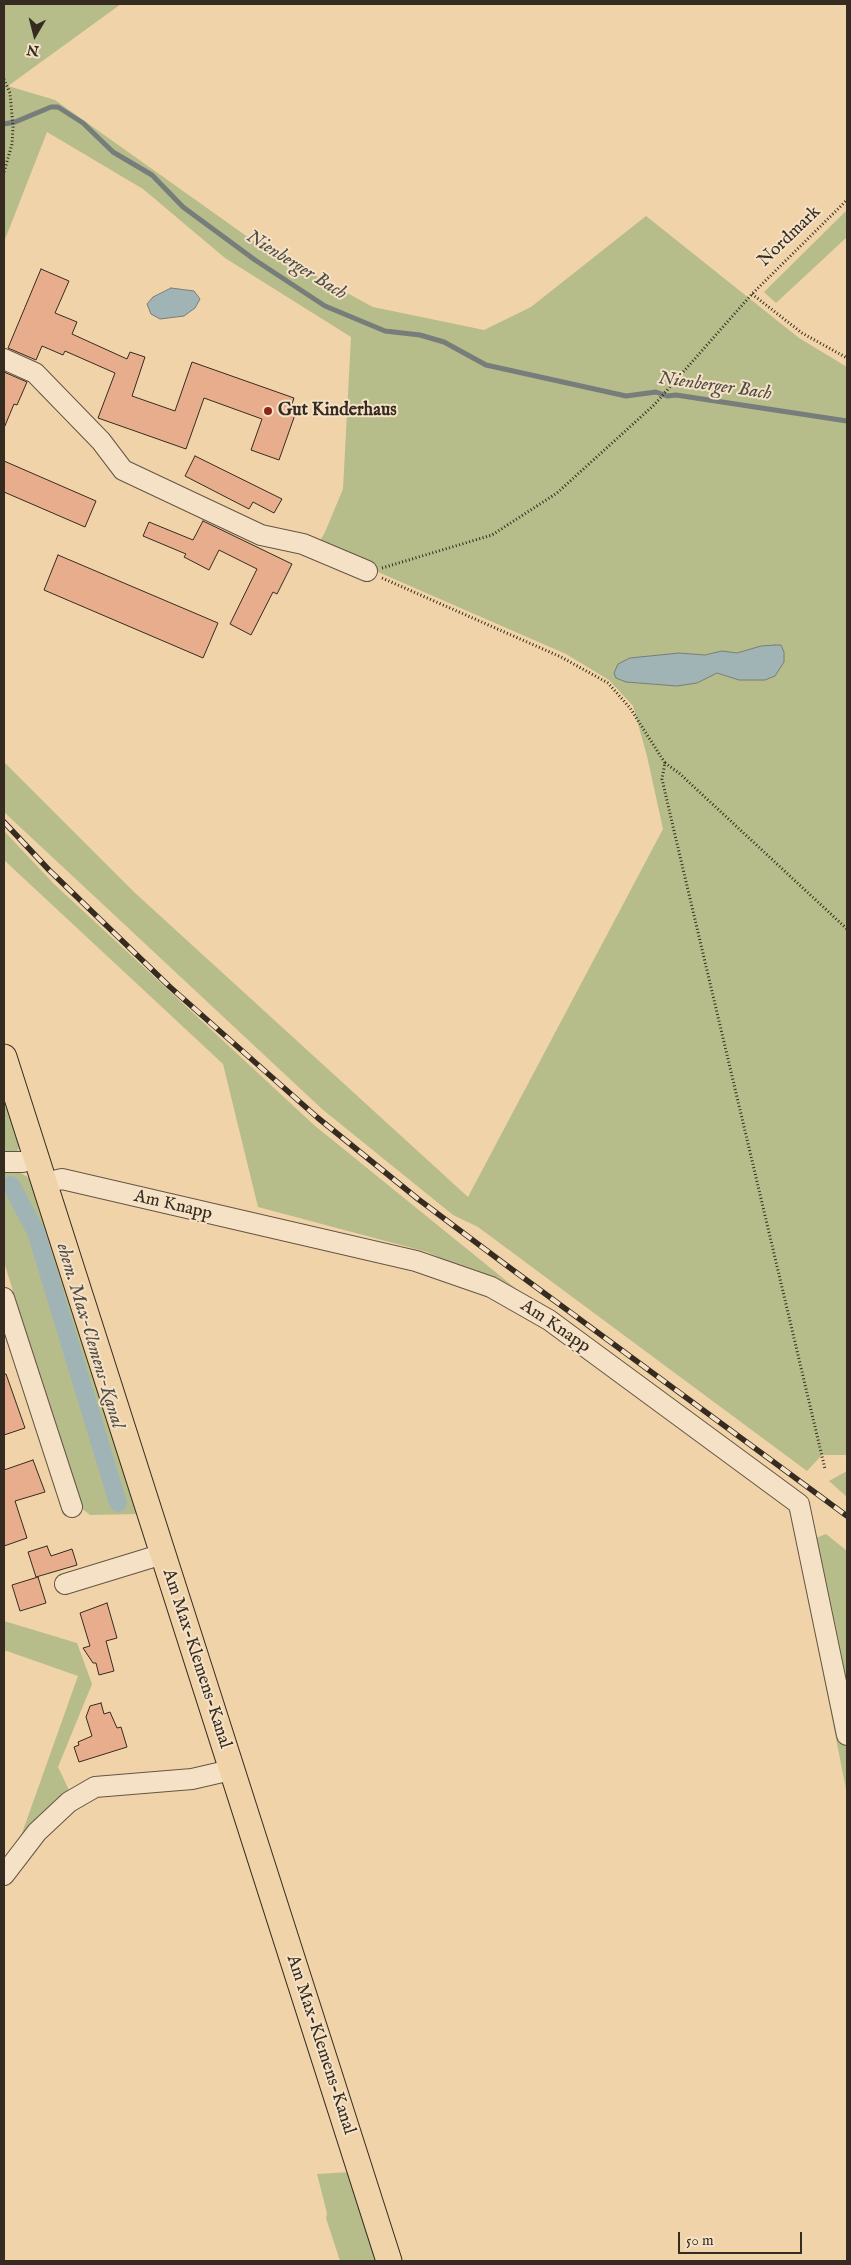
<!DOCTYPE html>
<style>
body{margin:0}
#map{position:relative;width:851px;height:2265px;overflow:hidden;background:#f0d3a8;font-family:"IM FELL English",serif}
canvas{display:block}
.frame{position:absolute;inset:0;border:5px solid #352b21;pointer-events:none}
.north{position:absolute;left:10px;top:10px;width:50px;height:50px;-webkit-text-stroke:4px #f5e2c6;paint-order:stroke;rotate:188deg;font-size:14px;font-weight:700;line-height:20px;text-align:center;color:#352b21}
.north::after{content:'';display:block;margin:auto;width:18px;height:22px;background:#352b21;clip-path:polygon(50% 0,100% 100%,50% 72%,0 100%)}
.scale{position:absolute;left:678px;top:2232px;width:124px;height:22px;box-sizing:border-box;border:2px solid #352b21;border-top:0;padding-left:6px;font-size:15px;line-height:18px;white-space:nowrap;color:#352b21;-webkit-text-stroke:4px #f5e2c6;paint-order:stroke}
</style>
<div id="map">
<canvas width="851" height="2265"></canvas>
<div class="frame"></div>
<div class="north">N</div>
<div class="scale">50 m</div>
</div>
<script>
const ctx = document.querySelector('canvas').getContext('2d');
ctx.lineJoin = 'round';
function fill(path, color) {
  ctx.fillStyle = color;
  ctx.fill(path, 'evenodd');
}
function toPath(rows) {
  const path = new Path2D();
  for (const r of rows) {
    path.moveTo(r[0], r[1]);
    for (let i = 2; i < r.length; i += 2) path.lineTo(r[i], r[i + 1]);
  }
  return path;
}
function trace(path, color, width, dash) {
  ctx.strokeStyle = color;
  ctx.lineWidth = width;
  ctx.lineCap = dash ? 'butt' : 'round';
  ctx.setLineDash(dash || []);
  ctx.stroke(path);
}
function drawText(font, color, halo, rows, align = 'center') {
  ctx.font = font + ' "IM FELL English",serif';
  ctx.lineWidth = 4;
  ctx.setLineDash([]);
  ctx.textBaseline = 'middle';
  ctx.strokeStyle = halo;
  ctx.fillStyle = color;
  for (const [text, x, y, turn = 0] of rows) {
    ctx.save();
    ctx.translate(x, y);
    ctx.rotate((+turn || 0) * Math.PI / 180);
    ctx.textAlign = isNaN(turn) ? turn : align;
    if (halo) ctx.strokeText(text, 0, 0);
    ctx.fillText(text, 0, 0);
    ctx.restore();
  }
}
fill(toPath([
 [4,4,121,4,8,86,55,100,259,245,373,307,484,330,531,307,646,216,799,338,847,367,847,1455,822,1455,807,1471,478,1227,453,1215,322,1109,4,812,4,762,134,892,468,1197,663,829,647,756,633,706,609,680,566,654,378,572,362,574,311,556,325,532,343,489,351,337,225,258,143,189,47,132,4,242],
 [781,645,784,662,775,676,765,680,739,680,717,673,677,686,626,682,656,657,679,653,706,655,722,651,737,653,761,646],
 [847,210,847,237,776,303,764,292],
 [4,831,54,884,314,1125,525,1296,427,1252,258,1207,223,1064,4,860],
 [4,1090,20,1145,17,1152,4,1156],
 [4,1169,17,1171,33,1180,139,1514,90,1515,80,1507,4,1262],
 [847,1471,847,1497,829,1481],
 [826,1534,847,1551,847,1794,803,1572,816,1538],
 [4,1621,77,1643,92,1684,58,1767,69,1790,21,1836,78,1676,4,1650],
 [351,2172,380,2261,340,2261,326,2218,327,2213,317,2174]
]), '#b6bd8a');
const water = toPath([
 [171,288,194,291,200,299,195,308,184,316,160,319,151,314,147,304,153,297,171,288],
 [775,645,781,645,784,652,784,662,775,676,765,680,739,680,717,673,697,683,677,686,626,682,616,678,614,673,618,664,630,658,679,653,705,655,722,651,737,653,761,646,775,645]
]);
fill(water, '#a1b4b5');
trace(water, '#767d7a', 1);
trace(toPath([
 [4,124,15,122,51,107,58,107,83,123,113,152,152,175,183,207,255,260,325,306,385,331,420,335,444,342,486,365,626,396,656,392,667,396,676,395,847,421]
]), '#767d7a', 5);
trace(toPath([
 [11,1185,36,1232,118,1503]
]), '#a1b4b5', 18);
const building = toPath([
 [41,269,69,281,55,313,77,322,72,334,127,359,130,352,145,357,132,396,175,411,192,362,294,398,291,407,297,409,279,460,251,450,262,419,204,398,186,449,98,418,115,373,65,351,63,355,42,346,36,360,8,348,41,269],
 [4,372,27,382,17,405,14,404,4,428,4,372],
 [195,456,282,499,274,513,253,502,249,509,185,476,195,456],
 [4,461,96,501,85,527,4,492,4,461],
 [203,521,292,564,277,594,273,592,251,635,230,624,257,569,219,550,209,570,184,557,186,554,143,536,149,522,193,540,203,521],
 [58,555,218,623,203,658,44,590,58,555],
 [4,1374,6,1374,25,1428,4,1435,4,1374],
 [33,1460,45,1492,15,1501,27,1538,4,1546,4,1470,33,1460],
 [47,1546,51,1556,72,1549,77,1565,36,1577,28,1552,47,1546],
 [38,1577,46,1603,20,1611,12,1585,38,1577],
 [107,1603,117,1638,106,1641,114,1671,99,1675,96,1663,93,1663,83,1648,90,1646,80,1613,107,1603],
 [101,1703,104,1714,110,1712,117,1728,121,1727,127,1747,79,1762,74,1747,79,1745,78,1742,92,1736,86,1717,90,1706,101,1703]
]);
fill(building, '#e8ad8d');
trace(building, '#352b21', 1);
const minor = toPath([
 [4,359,35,373,101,441,123,470,261,535,303,544,367,571],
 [4,1162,23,1162,36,1158],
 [44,1183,62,1179,416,1261,491,1287,549,1320,799,1504,847,1735],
 [4,1298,72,1507],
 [65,1584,163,1554],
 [4,1875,37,1832,69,1802,95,1787,192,1779,231,1770]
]);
const major = toPath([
 [4,1057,389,2261]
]);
trace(minor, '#645543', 22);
trace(major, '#352b21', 27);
trace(toPath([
 [4,79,10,93,13,127,12,144,4,172],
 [752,294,802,333,847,358],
 [675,380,719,385],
 [382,568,492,535,557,493,654,405,752,294,847,200],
 [382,578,561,657,608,683,630,708,665,763,662,779,675,835,825,1469],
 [665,763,679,773,847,929]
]), '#352b21', 3, [1, 2.5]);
trace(minor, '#f5e2c6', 20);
trace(major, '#f0d3a8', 25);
const rail = toPath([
 [4,822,49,870,170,987,318,1118,418,1199,502,1262,847,1516]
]);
trace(rail, '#352b21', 5.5);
trace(rail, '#f5e2c6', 4, [11]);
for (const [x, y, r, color] of [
 [268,411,5,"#8f2418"]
]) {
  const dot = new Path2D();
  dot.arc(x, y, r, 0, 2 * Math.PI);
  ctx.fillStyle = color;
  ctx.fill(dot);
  trace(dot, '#f5e2c6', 2);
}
drawText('18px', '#352b21', '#f5e2c6', [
 ["Nordmark",790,237,-44],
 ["Am Knapp",173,1206,13],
 ["Am Knapp",555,1327,34],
 ["Am Max-Klemens-Kanal",196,1659,72],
 ["Am Max-Klemens-Kanal",320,2045,72]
]);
drawText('bold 18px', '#352b21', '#f5e2c6', [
 ["Gut Kinderhaus",278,411]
], 'left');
drawText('italic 19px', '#504d46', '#f5e2c6', [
 ["Nienberger Bach",296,266,32],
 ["Nienberger Bach",715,387,8],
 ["ehem. Max-Clemens-Kanal",89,1336,73]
]);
</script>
